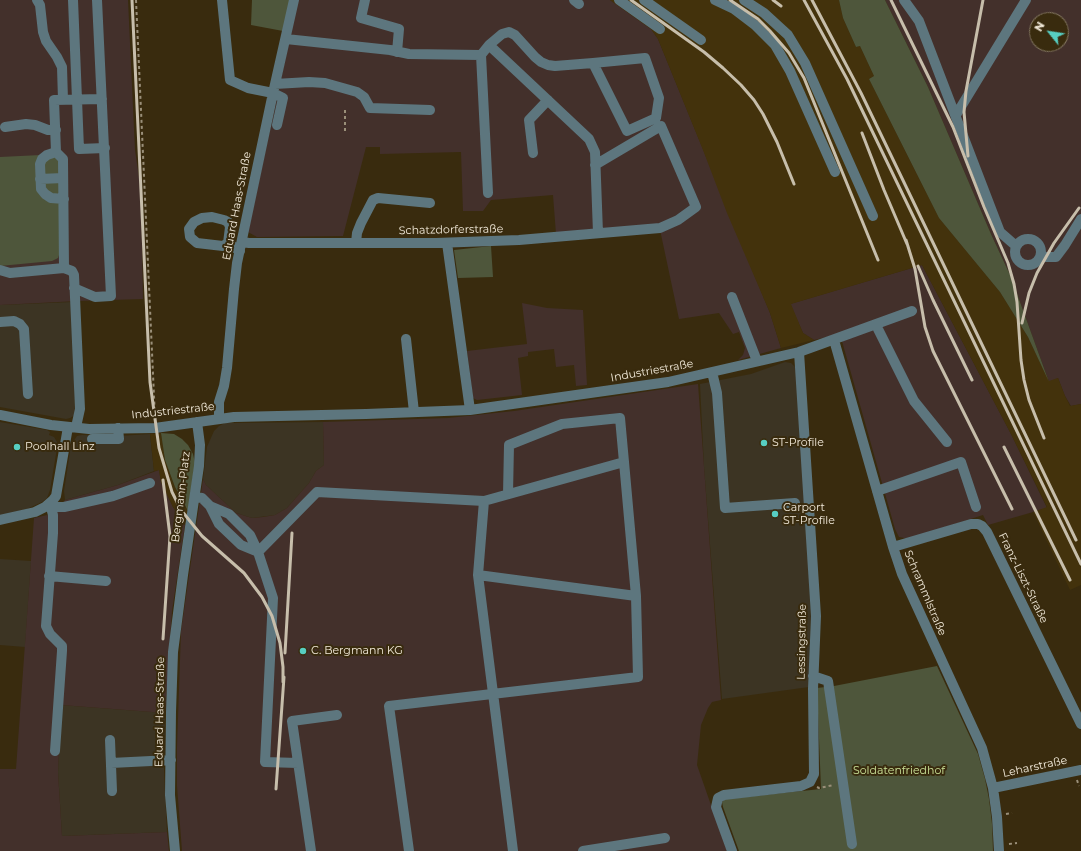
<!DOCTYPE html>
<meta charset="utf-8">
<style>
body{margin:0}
#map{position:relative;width:1081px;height:851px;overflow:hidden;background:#392b0e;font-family:Montserrat,sans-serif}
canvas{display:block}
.north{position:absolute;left:1029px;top:12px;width:40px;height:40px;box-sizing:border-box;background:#392b0e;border:1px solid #837760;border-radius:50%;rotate:300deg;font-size:11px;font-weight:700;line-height:16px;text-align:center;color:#f2eada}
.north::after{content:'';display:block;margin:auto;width:14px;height:18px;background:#57cec2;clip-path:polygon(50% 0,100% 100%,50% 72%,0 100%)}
</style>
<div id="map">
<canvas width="1081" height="851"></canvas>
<div class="north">N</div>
</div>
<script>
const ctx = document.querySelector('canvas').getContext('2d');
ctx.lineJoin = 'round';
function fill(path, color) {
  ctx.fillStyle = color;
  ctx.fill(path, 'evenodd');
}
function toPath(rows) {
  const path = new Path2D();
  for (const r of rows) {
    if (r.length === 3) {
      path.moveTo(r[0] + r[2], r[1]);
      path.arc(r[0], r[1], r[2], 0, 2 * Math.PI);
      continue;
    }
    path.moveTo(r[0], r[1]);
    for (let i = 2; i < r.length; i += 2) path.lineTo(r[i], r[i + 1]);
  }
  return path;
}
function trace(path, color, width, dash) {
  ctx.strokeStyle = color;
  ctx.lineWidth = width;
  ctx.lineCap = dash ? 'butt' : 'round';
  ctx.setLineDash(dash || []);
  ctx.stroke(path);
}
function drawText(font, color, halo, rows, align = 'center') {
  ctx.font = font + ' Montserrat,sans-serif';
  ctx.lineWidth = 4;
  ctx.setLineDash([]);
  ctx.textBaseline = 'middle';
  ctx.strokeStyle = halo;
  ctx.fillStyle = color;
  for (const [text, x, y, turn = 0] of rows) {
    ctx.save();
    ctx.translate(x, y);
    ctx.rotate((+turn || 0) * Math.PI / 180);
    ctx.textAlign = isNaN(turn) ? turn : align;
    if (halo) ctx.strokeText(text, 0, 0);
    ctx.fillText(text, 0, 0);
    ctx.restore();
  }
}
fill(toPath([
 [72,302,75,415,70,418,66,419,0,407,0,305],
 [785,362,791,363,795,367,797,376,811,608,809,687,722,699,704,467,700,384,751,374],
 [0,422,47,430,50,432,49,435,54,437,57,442,57,448,50,490,47,498,42,502,27,509,0,516],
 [323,422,324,465,316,471,309,483,287,508,275,515,252,518,236,513,206,485,203,479,207,447,214,431,219,426,225,423,232,423],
 [150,434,154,471,118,485,65,500,64,491,71,445,77,436,82,435,118,436],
 [0,559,31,561,25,647,0,645],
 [61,705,165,713,164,771,167,832,62,836,58,772]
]), '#3c3423');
fill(toPath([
 [0,0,128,0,135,150,141,191,143,299,78,301,0,305],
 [298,0,610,0,651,29,658,39,770,313,781,348,738,360,743,355,745,348,739,332,733,334,719,313,679,319,659,225,581,230,556,234,553,195,491,200,483,211,463,211,461,152,380,154,380,147,366,147,343,236,257,237,248,232],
 [885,0,1081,0,1081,404,1071,406,1065,396,1058,378,1049,382,1011,277,991,234,928,87],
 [1037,20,1061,20,1061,44,1037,44],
 [922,265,1011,434,1047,508,988,525,983,515,911,538,904,538,899,537,895,529,840,334,814,340,803,333,790,304],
 [522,303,547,308,583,310,587,385,576,386,574,365,556,367,554,349,528,352,528,356,518,358,522,395,477,400,473,398,467,351,527,344],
 [698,384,721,700,712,702,708,708,701,725,697,765,727,851,182,851,177,786,177,747,181,631,203,479,206,485,236,513,252,518,263,517,275,515,287,508,309,483,316,471,324,465,323,422,448,418,514,411],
 [159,470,161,482,173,507,185,525,172,611,165,713,61,705,58,772,62,836,167,832,169,851,0,851,0,769,16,769,34,518,56,513,65,500,118,485]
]), '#43302b');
fill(toPath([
 [610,0,839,0,843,18,856,47,860,46,874,76,869,79,939,218,1000,292,1028,337,1049,381,1058,378,1065,396,1070,406,1081,404,1081,585,1070,590,1033,512,1047,507,1011,434,922,265,791,304,803,333,814,340,781,348,770,313,727,213,703,150,658,39,651,29],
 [161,433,165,460,175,487,188,511,185,525,173,507,161,482,159,470,154,471,150,434]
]), '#43320c');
fill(toPath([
 [252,0,290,0,283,31,251,25],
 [839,0,885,0,928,87,991,234,1011,277,1049,382,1028,337,1000,292,939,218,869,79,874,76,860,46,856,47,843,18],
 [61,154,61,249,58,258,52,261,0,266,0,157],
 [491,246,493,277,458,278,454,250],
 [161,433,174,434,182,439,188,445,193,454,195,463,188,511,175,487,165,460],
 [937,666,978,754,985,779,989,799,992,824,993,851,739,851,723,807,722,802,725,799,821,789,817,688,834,686]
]), '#4e563b');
trace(toPath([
 [136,0,155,418],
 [345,131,345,108],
 [1077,780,1079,786],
 [817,787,819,788,834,785],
 [1006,814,1012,813],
 [1009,844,1017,843]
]), '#9a8f79', 2, [3, 3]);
trace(toPath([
 [37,0,40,5,43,32,46,41,57,57,62,67,63,100],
 [73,0,79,149,105,148],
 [222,0,230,80,248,88,273,93,283,98,277,125],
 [365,0,361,18,399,29,397,52],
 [574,0,579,4],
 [619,0,660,29],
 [644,0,701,40],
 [715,0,734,9,755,25,775,45,790,71,835,172],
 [744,0,764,13,788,35,805,63,873,216],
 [904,0,919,21,1000,232,1016,246],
 [286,39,390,50,409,54,481,55,489,45,589,139,595,152,598,233],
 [489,45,502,34,509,32,515,35,535,57,541,62,548,65,555,66,593,63,645,58,659,98,656,118,627,131,593,63],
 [481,55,488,193],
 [275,84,309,82,325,83,357,92,364,97,370,108,430,110],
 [956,115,1026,0],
 [5,127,26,124,35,125,48,130,56,130],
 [56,152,47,155,42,159,40,164,41,189,45,194,51,198,64,199],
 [533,153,529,120,548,100],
 [40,179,63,178],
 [1028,252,13],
 [242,242,249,243,436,243,519,240,660,228,678,220,696,207,661,126,595,165],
 [228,243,230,227,228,222,224,220,212,217,202,218,194,222,189,229,190,237,197,243,223,246,228,243,240,251],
 [356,243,357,233,361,223,373,200,378,198,430,203],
 [447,243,470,410],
 [1040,257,1056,257,1065,245,1081,219],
 [64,268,63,159,56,152,54,100,102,99],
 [0,270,10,273,64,268,72,271,74,275,80,409,76,427],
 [74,288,95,297,111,296,97,0],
 [732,297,757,361],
 [0,322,14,321,20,324,24,329,28,394],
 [876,325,914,401,947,442],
 [406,339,414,412],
 [834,340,893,547,902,574,982,748,993,788,997,817,999,851],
 [712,372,717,393,725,508,795,503],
 [0,415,51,425,89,429,155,428,234,417,366,414,470,410,668,382,799,352,912,311],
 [219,419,219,402,224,386,227,368,234,289,237,263,273,93,294,0],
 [92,439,119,439,118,428],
 [877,491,961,462,976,507],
 [508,494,509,445,562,424,620,418,624,462],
 [195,497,202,498,210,506,229,514,250,535,258,552],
 [50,504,53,515,53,533,46,626,50,634,62,646,62,651,55,751],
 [50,504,57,507,64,507,113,496,150,483],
 [210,506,219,524,241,545,258,552],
 [0,520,35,512,45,507,53,500,56,496,68,427],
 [893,547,971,524,978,524,982,526,987,532,1081,724],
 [478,575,636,596],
 [49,576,106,581],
 [813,676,828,681,852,844],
 [110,740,112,791],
 [111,763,171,760],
 [298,763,265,762,273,598,258,552,317,492,484,501,478,575,513,851],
 [993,788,1081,770],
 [175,851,170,795,171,712,173,652,183,575,199,466,200,445,197,422],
 [311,851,292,721,337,715],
 [409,851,389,706,638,677,636,596,624,462,484,501],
 [583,851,665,838],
 [732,851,716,807,718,798,724,795,801,786,810,782,814,774,813,689,816,616,799,352]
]), '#5d767e', 10);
trace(toPath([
 [132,0,150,382,159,448,172,492,181,510,202,536,244,573,262,597,272,616,280,643,283,667,283,682],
 [631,0,704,52,723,68,741,85,754,100,763,114,777,142,794,184],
 [730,0,758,19,770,31,789,53,804,78,878,260],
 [773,0,781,6],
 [804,0,847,79,1081,564],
 [812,0,861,93,1076,540],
 [891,0,953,127,984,207,1008,263,1014,284,1017,302,1021,360,1024,380,1029,400,1044,438],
 [862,133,884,190,907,244],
 [968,156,964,112,966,91,983,0],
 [906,240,915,269,925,327,933,351,1012,509],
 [918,266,933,300,972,380],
 [1022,323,1029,293,1037,273,1054,243,1079,208],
 [1004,447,1070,580],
 [163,639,170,536,163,480],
 [285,653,292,533],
 [276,789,284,677]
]), '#c7beab', 3);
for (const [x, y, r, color] of [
 [764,443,4,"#57cec2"],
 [17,447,4,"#57cec2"],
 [775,514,4,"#57cec2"],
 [303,651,4,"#57cec2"]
]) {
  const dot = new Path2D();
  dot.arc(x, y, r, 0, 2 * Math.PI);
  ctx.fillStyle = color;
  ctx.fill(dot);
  trace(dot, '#392b0e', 1.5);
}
drawText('11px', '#f2eada', '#392b0e', [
 ["Eduard Haas-Straße",237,206,-79],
 ["Schatzdorferstraße",451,230,-1],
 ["Industriestraße",652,371,-10],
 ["Industriestraße",173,411,-6],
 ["Bergmann-Platz",181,497,-83],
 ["Franz-Liszt-Straße",1023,578,64],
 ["Schrammlstraße",925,593,67],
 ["Lessingstraße",802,642,-89],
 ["Eduard Haas-Straße",160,712,-89],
 ["Leharstraße",1035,767,-12]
]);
drawText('11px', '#f2eada', '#392b0e', [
 ["ST-Profile",772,443],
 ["Poolhall Linz",25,447],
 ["Carport",783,508],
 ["ST-Profile",783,521],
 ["C. Bergmann KG",311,651]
], 'left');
drawText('11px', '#cce399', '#392b0e', [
 ["Soldatenfriedhof",899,771]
]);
</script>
